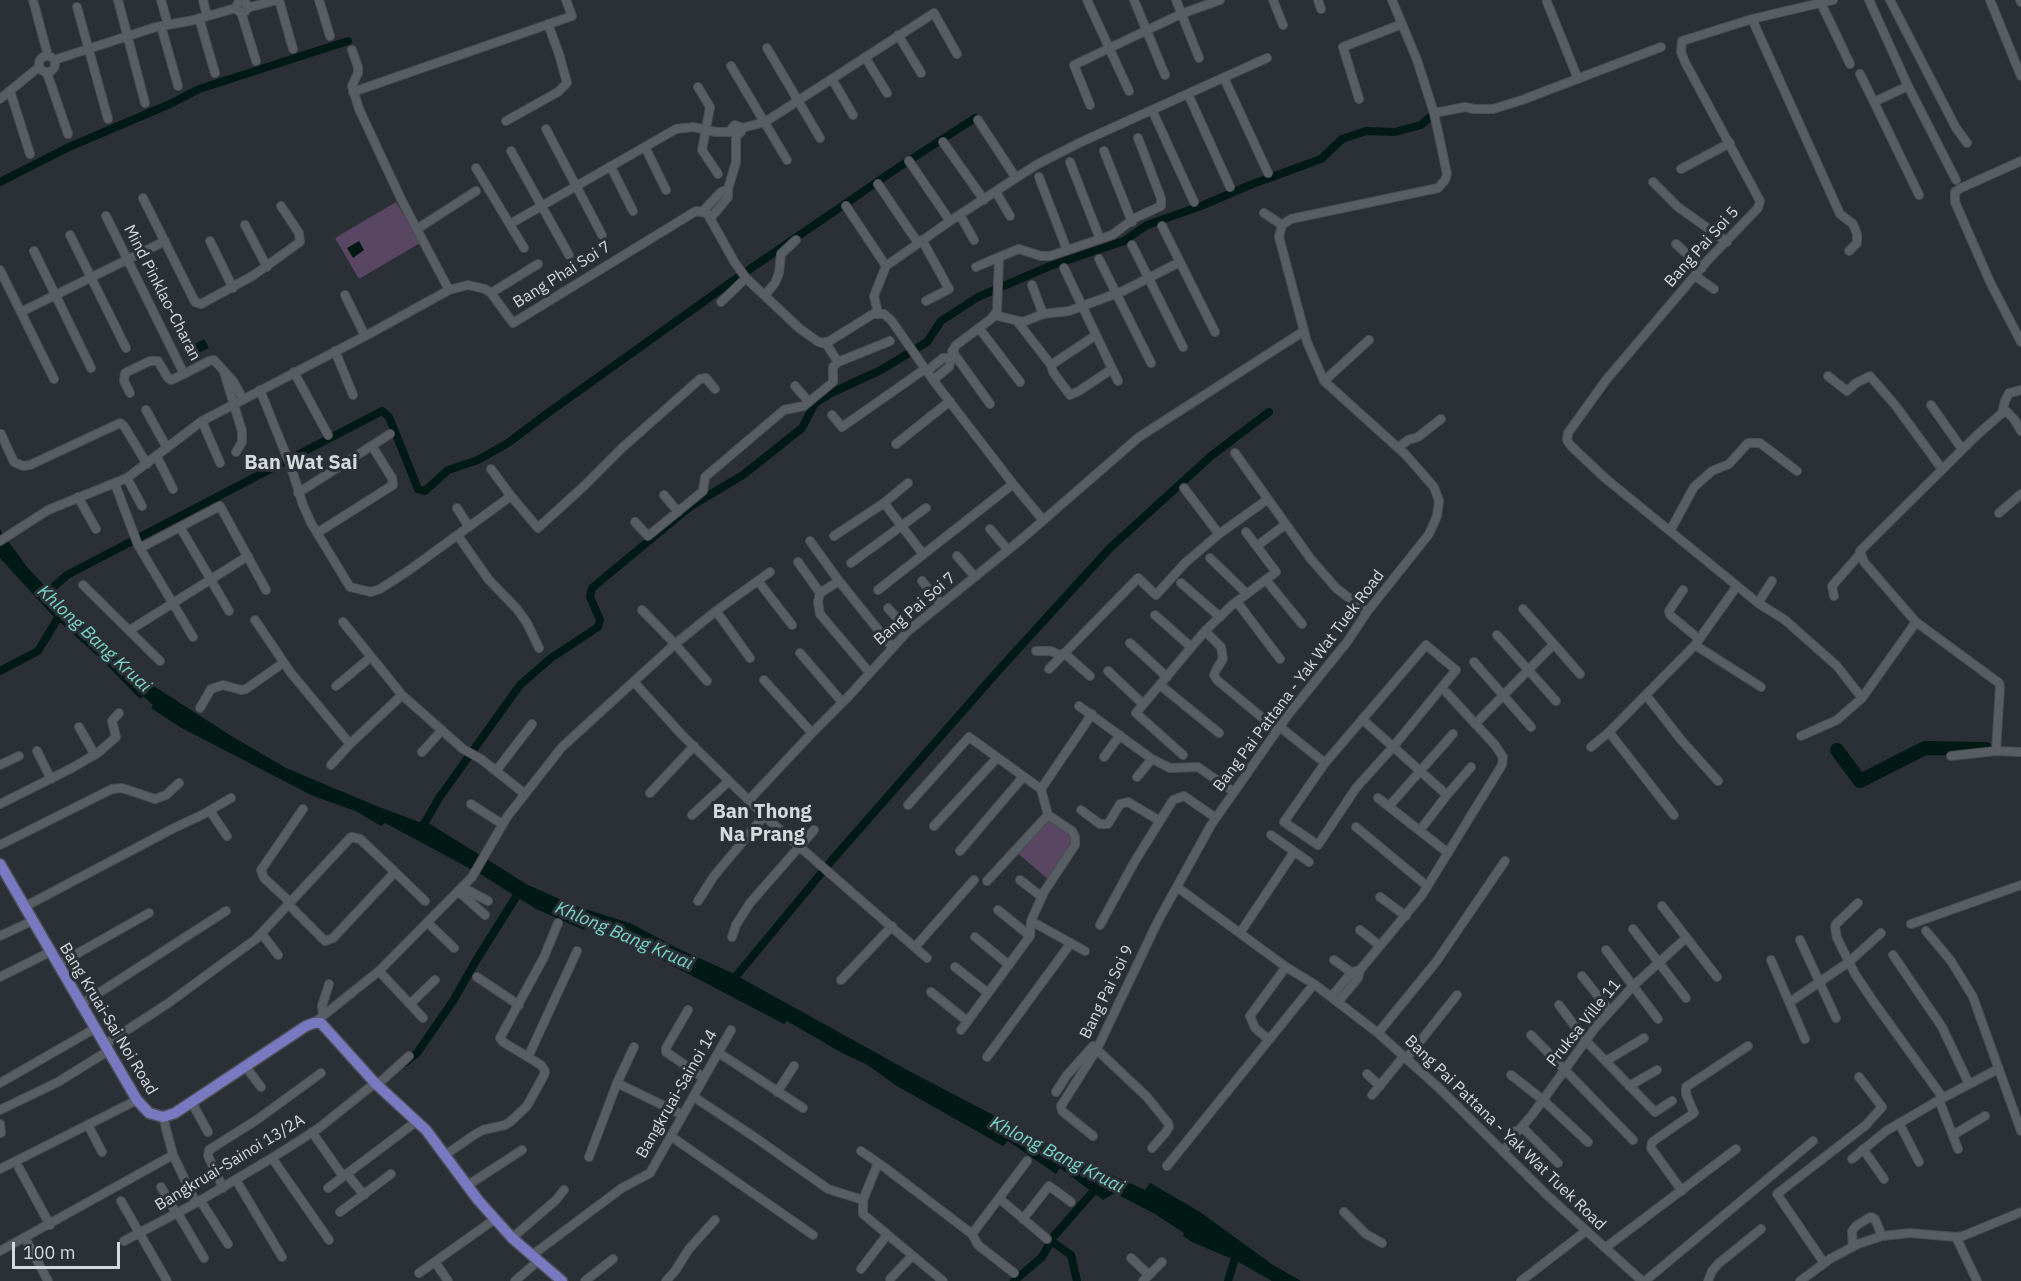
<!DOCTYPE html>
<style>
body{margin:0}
#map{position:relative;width:2021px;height:1281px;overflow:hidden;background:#2b3036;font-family:"IBM Plex Sans",sans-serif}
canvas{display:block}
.scale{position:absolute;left:12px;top:1242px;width:108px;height:27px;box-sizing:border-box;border:3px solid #d5d9dc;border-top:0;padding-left:8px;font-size:18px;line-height:21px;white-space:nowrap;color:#d5d9dc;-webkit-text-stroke:4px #2b3036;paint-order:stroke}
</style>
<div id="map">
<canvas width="2021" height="1281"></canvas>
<div class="scale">100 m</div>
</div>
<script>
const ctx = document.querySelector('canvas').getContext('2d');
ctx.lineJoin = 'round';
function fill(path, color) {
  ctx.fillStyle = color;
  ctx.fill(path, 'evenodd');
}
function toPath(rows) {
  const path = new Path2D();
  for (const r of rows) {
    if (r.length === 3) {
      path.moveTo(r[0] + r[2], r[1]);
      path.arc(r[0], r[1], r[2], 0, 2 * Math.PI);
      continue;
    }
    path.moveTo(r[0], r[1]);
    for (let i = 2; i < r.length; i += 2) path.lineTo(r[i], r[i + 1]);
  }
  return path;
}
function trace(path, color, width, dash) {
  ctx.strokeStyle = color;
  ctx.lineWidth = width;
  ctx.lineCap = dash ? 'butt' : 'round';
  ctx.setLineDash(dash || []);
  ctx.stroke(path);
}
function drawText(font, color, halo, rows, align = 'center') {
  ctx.font = font + ' "IBM Plex Sans",sans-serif';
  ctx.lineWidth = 6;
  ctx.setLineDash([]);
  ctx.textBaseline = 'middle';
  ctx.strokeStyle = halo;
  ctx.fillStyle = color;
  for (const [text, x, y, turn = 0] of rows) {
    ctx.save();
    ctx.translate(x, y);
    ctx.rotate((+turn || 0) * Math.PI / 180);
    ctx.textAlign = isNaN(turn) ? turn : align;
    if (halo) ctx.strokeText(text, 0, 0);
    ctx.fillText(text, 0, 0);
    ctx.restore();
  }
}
fill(toPath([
 [396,202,420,243,359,279,335,238],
 [1048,815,1074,836,1050,881,1015,851]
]), '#594662');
fill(toPath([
 [359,241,364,250,353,258,347,248],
 [204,339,209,348,192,356,188,348],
 [0,530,27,567,58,600,138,676,233,737,286,768,374,805,419,822,430,824,528,885,573,905,632,924,679,949,730,972,909,1071,1081,1161,1145,1190,1150,1183,1200,1212,1273,1265,1301,1281,1272,1281,1235,1260,1192,1242,1183,1236,1184,1233,1155,1214,1115,1193,1103,1200,1060,1168,1056,1174,1008,1141,1003,1146,897,1086,866,1064,842,1053,787,1021,784,1024,656,957,586,924,584,930,536,909,482,875,385,823,381,826,356,811,313,796,180,727,151,708,153,705,143,696,140,699,101,659,54,617,0,558]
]), '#001915');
trace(toPath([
 [0,182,69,147,170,104,199,89,348,41],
 [43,596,67,575,382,411,389,417,418,489,425,491,448,470,478,460,508,443,545,415,734,280,896,169,975,118],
 [0,671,38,651,61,613],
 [420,831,439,798,520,685,551,658,598,627,600,620,590,597,592,588,691,506,743,475,802,428,815,403,831,393,881,370,927,342,941,321,978,297,1050,266,1124,241,1147,225,1201,206,1250,185,1321,159,1342,139,1366,131,1395,132,1421,125,1430,117],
 [732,981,833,859,997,672,1110,548,1211,456,1269,412],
 [406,1062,417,1053,453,1001,477,959,521,889],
 [1051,1241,1071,1255,1077,1281],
 [1014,1281,1042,1257,1054,1236,1099,1185],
 [1228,1281,1237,1252]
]), '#001915', 8);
trace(toPath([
 [1837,750,1860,781,1925,748,1986,749]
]), '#001915', 14);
const minor = toPath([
 [33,0,48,56],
 [118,0,145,103],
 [161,0,168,25],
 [203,0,207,16],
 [279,0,293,49],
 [319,0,330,36],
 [1087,0,1129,91],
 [1134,0,1165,75],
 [1176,0,1199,58],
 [1273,0,1283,25],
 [1318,0,1321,9],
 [1833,0,1752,19,1682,41,1681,52,1685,62,1760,201,1758,208,1708,260,1606,380,1568,433,1567,440,1571,446,1605,478,1758,603,1785,620,1837,666,1862,698,1916,622],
 [1869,0,1908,86,1956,180],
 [1890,0,1956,128,1967,143],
 [1990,0,2021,76],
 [2020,0,2021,2],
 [242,7,5.5],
 [1547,2,1578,79],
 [1821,3,1850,64],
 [77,7,108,119],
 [247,8,277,0],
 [241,12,256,61],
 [199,18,215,73],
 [1752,19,1840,214,1853,224,1857,234,1857,243,1849,251],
 [161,26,178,86],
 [898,35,921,73],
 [767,48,820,138],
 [352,50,358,67,358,73,352,86,359,109,402,201,449,290],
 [47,64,8],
 [865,57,887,93],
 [54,60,156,27,194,20,236,8],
 [731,66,787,160],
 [47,73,68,134],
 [1860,74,1874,102],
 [1224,78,1268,173],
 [832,79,853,115],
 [1908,86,1874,102,1919,195],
 [698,87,710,107,702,150,718,174],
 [10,91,30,154],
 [353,92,572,16,566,0],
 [1188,94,1230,187],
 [0,99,39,67],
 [1359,99,1343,47,1402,24],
 [1090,105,1074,65,1181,14,1220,0],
 [1152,110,1194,202],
 [1434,113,1465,107,1474,109,1493,109,1522,100,1661,47],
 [978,120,1016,178],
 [506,121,558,92,567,83,559,54,548,24],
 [742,128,741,132,738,135,733,132,732,128,735,125,742,128,765,122,934,13,957,54],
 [546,129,602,235],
 [943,142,984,200],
 [645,147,666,190],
 [511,151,569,255],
 [1104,151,1132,222],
 [909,161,950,221],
 [2021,161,1961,188,1955,192,1955,202,1990,282,2021,342],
 [1070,162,1100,239],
 [611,167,633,211],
 [476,168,524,248],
 [1681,169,1730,143],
 [1039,177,1067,250],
 [1653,182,1678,207,1727,242],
 [878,184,918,243],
 [996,192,1010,216],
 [143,198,195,302,201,304,254,275,300,242,299,233,281,206],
 [846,206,886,266],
 [702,212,721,192,728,189],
 [1264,213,1282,225],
 [960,215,974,240],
 [106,216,184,374,209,361,214,360,233,381,243,399],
 [710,219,728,197,728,189,736,162,736,135],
 [510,224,676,129,693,127,716,132,733,132],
 [245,225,267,267],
 [1162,226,1215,332],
 [417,229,476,191],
 [70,235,126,348],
 [922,240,949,289,926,301],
 [210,241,233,288],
 [1676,244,1702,268],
 [1132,245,1183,347],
 [34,251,91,368],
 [1099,259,1151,363],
 [976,267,999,257],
 [1064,268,1118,381],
 [0,270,54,379],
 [1695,276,1714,289],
 [1032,285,1043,314],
 [491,293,538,264],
 [345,295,365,336],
 [765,295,775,283,779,273,781,254,796,240],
 [721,302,746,278],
 [21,312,165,241],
 [878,313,874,296,886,266,950,221,1036,165,1081,142,1267,58],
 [994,315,1023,322,1043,314,1069,311,1123,291,1180,262],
 [1017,321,1051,365,1096,335],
 [979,328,1020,382],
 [825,342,838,362],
 [335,351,353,395],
 [952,351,990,404],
 [1051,365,1053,372,1070,395,1079,391,1112,369],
 [927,371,943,358,950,358],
 [224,372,242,431,242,442,236,452],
 [294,372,328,435],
 [1828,376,1847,391,1856,383,1870,376,1895,405,1942,469],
 [933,380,949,367,955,346,991,319,997,311,999,257,1019,249,1041,256,1050,256,1112,235,1135,218,1161,206,1161,198,1138,138],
 [1324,381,1369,340],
 [795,386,809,402],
 [260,390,291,467,303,505,311,523,350,587,371,592,380,589,408,571,511,496,538,528,584,486,622,448,700,379,706,378,715,389],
 [130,393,124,381,125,373,150,361,158,361,168,378,171,380,184,374],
 [1931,405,1962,449],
 [2004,409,2014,419,2021,431],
 [146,410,167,448],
 [832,415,842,427,925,369],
 [202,421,220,463],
 [1,434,14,462,23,466,30,465,120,423,124,426,147,464],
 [896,444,950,401],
 [1398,448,1408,440,1418,437,1441,419],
 [1235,453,1310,558,1336,588,1367,612],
 [157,457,173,489],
 [491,469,511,496],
 [127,478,142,506],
 [115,484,138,545,193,637],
 [1184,488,1219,534],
 [298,493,390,434],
 [664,495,678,512],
 [78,497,96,529],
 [884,503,923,554],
 [457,508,469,527],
 [1999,513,2021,494],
 [635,522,648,536,703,491,705,477,784,410,804,406,833,382,833,367,838,362,890,341],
 [180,527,229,611],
 [990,529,1008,550],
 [1670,531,1694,487,1712,471,1729,464,1748,443,1760,443,1797,471],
 [317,533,393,485,392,478,372,446],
 [458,536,489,580,517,609,527,623,539,648],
 [834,536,884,503,908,483],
 [0,541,48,510,127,478,202,421,369,334,449,290,468,285,485,289,491,293,513,323,696,211,707,213,735,263,746,278,799,328,817,341,822,343,828,342,873,314,884,314,891,320,933,380,1013,484,1043,520],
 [810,541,839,581,892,647],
 [1257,546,1282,527],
 [140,548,220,506,266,590],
 [957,556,975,577],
 [1210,558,1247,594],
 [798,562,820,593],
 [851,563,926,508],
 [1266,580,1302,624],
 [758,581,792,625],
 [839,581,820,593,818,602,820,614,869,672],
 [922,581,941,604],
 [1181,583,1220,617],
 [83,585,160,661],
 [878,590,1013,484],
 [1683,590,1669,611,1670,615,1699,639],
 [1834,596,1832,586,1860,554],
 [1237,602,1280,659],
 [1758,603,1772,581],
 [888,608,908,631],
 [1523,609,1580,674],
 [642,610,675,644,707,681],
 [716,611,750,658],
 [1155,615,1191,647],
 [255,620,291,673,350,744,402,695],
 [343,622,402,695,463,749,481,759,525,794],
 [130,630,248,556],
 [1205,631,1221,647,1223,659,1216,670,1214,675,1217,680,1277,730],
 [1497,635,1556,701],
 [1130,643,1167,677],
 [1426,645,1456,670,1393,747,1356,788,1318,845,1284,822,1325,763,1426,645],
 [1695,645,1761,687],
 [1036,651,1051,651,1062,656],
 [800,653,842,702],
 [1064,653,1090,676],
 [1474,662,1531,727],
 [1049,669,1138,578,1156,595,1185,563,1219,534,1268,499],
 [1108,671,1143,704],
 [764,680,812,733,848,697,908,631,1024,537,1139,437,1304,331],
 [634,682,682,735,770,821,927,958],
 [1160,685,1219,733],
 [336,686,371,657],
 [1646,695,1682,741,1718,781],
 [1079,706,1152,759,1170,768,1198,767,1234,792],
 [200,708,211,689,223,685,241,690,246,689,283,663],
 [1362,719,1447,795,1471,767],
 [1475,724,1554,644],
 [79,727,95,755],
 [1280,727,1325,763],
 [1609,732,1674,815],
 [1801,736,1837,720,1862,698],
 [1591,747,1609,732,1695,645,1737,586],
 [37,751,51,779],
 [1996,751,2021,752],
 [422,752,442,730],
 [1183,755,1136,713,1205,631,1232,605,1276,572,1246,532],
 [1951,756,1996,751,2000,687,1999,683,1916,622,1864,562,1860,551,1976,436,2002,413,2005,401,2009,393,2021,390],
 [1104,757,1120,735],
 [0,765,19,756],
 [331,765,350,744],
 [496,771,532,724],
 [1137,777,1152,759],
 [650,793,694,746],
 [1378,798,1448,853],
 [749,800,812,733],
 [0,804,72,768,99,752,116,737,112,721,119,713],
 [471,804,502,824],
 [908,805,969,737,1041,789],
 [1390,805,1453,734],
 [1081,810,1100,824,1108,824,1120,804,1128,802,1160,821],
 [210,811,227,836],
 [692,815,729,781],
 [1424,825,1447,795],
 [934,826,997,758],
 [1356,827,1427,886],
 [1271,835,1309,862],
 [0,845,112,789,122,788,155,799,166,795,179,783],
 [960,851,1023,777],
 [1020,880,1042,897],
 [987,881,1048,815],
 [462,887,488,901],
 [1177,887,1286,967,1314,984,1378,1033,1440,1089,1548,1196,1642,1281],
 [458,891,485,915],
 [1380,897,1406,916],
 [698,901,714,876,765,815],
 [290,902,264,878,261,870,303,809],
 [1858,903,1836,924,1835,927,1837,938,1855,974,1873,1001,1943,1098],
 [288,904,325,941,333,938,395,872,425,901],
 [1662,906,1717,977],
 [24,907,174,828,202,815,231,798],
 [998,910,1030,936],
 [1031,921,1085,951],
 [428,923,454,948],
 [1911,924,2021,885],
 [1100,925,1135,861,1173,800,1184,796,1216,818],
 [1633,929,1686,998],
 [1360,930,1380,946],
 [1926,931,1951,961,1973,997,2021,1131],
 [1240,933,1294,852],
 [262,934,278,955],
 [0,936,32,921],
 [732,937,736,925,750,903,814,830],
 [975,937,1009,965],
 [1800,940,1836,1018],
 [915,947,974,880],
 [1606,950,1658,1019],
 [1893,955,1942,1027,1969,1084],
 [1334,960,1355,975],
 [1771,960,1805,1039],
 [57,965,149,913],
 [955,967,988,993],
 [379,971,423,1018],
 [1582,976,1610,1011],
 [0,977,50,952],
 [477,977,519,1005],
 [841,980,892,926],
 [931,992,967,1021],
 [1331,997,1352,972,1360,970],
 [1338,1002,1358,978,1360,970,1422,895,1502,765,1503,757,1495,745,1447,693],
 [1790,1002,1849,962,1881,933],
 [410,1004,435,980],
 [80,1005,226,911],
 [1559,1005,1586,1041,1655,1112,1672,1101],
 [688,1010,666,1048,666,1052,704,1078],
 [323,1015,322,1006,329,984],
 [314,1023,379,971,472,877,507,817,562,747,675,644,716,611,770,572],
 [961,1030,1030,936,1031,921,1044,892,1075,845,1075,837,1072,831,1048,815,1041,789,1092,714],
 [1378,1033,1436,962,1505,861],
 [1531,1035,1633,1140],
 [1269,1040,1255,1028,1250,1016,1286,967],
 [104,1045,167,1004,256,939,351,837,360,839,395,872],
 [719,1053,803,1108],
 [528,1057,577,951],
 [987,1057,1071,943],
 [1406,1059,1457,995],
 [1606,1061,1644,1038],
 [245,1066,261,1087],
 [1367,1074,1380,1086],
 [1511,1075,1543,1100,1588,1142],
 [0,1083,94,1029],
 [617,1083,683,1115],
 [377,1085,409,1056],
 [1629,1086,1657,1070],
 [777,1092,794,1066],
 [1056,1092,1067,1075,1093,1046,1147,1097,1168,1123,1169,1127,1166,1132,1152,1148],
 [1372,1095,1404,1056],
 [694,1097,753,1136,828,1189,863,1200],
 [1939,1100,1958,1149],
 [192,1103,208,1132],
 [0,1110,58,1082,108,1051],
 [163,1117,173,1155,196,1203],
 [1899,1123,1919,1162],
 [0,1124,1,1133],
 [88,1125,102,1152],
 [1522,1127,1558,1163],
 [312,1132,340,1172],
 [1513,1132,1519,1130,1532,1115,1595,1028,1633,986,1686,938],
 [1953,1135,1985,1116],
 [1093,1136,1062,1111,1061,1106,1097,1049,1158,921,1211,825,1288,715,1347,642,1367,612,1429,534,1437,516,1439,501,1434,487,1405,454,1324,381,1307,342,1279,237,1282,225,1291,219,1438,188,1445,180,1447,174,1434,113,1417,60,1392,0],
 [672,1137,813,1235],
 [1863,1149,1884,1179],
 [861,1151,884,1167,972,1234,978,1245,1014,1273],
 [1503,1151,1513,1140],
 [445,1155,474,1135,483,1130,505,1125,510,1122,527,1106,544,1075,545,1071,541,1065,503,1042,500,1038,544,957,558,923],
 [589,1157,617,1083,634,1047],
 [272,1158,329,1240],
 [1852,1159,1886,1131,1939,1100,1998,1069],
 [878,1163,863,1200,863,1214,943,1281],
 [1167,1166,1314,984],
 [19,1168,50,1225],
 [0,1169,137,1100],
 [347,1174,364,1195],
 [236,1180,282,1257],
 [468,1185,522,1150],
 [161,1187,176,1213],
 [223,1188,208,1156,209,1150,258,1119,321,1073],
 [328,1188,417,1121],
 [1682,1191,1651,1148,1652,1142,1694,1113,1686,1094,1686,1087,1748,1046],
 [1000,1199,1047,1239],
 [200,1200,228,1244],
 [121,1201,167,1281],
 [177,1212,204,1258],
 [340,1212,391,1174],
 [1344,1212,1366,1234,1382,1243],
 [1023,1219,1049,1186,1071,1202],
 [972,1234,1027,1161],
 [1956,1237,1977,1281],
 [25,1238,48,1281],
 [512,1238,556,1200,564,1190],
 [124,1241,196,1203,272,1158,319,1128,375,1083],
 [1853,1247,1852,1231,1856,1226,1867,1219,1871,1217,1875,1219,1882,1236],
 [1605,1248,1736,1149],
 [0,1251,173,1155],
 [531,1256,622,1188,650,1173,731,1030],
 [1131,1258,1149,1275],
 [435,1262,448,1281],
 [1824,1263,1777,1194,1866,1125,1882,1107,1859,1077],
 [861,1269,887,1235],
 [419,1273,495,1219],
 [890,1279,912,1256],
 [515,1281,538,1261],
 [585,1281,613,1259],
 [666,1281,675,1271,689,1249,715,1220],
 [1143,1281,1162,1262],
 [1521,1281,1586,1231],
 [1645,1281,1813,1141],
 [1708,1281,1712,1271,1718,1264,1761,1229],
 [1800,1281,1830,1259,1858,1244,1882,1236,1910,1233,1956,1237,1963,1236,2021,1212]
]);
const major = toPath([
 [0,864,137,1100,149,1113,163,1117,175,1113,306,1026,314,1023,321,1023,375,1083,426,1130,478,1200,512,1238,562,1281]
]);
trace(minor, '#494e52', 10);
trace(major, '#494e52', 13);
trace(minor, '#585e64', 8);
trace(major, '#7879c0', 10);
drawText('16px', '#d5d9dc', '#2b3036', [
 ["Bang Pai Soi 5",1702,247,-48],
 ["Bang Phai Soi 7",562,275,-32],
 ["Mind Pinklao-Charan",162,293,63],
 ["Bang Pai Soi 7",915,609,-41],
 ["Bang Pai Pattana - Yak Wat Tuek Road",1299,681,-53],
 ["Bang Pai Soi 9",1107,992,-64],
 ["Bang Kruai-Sai Noi Road",108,1019,59],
 ["Pruksa Ville 11",1584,1023,-51],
 ["Bangkruai-Sainoi 14",677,1094,-60],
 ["Bang Pai Pattana - Yak Wat Tuek Road",1505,1133,44],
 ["Bangkruai-Sainoi 13/2A",230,1163,-31]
]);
drawText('italic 18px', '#78d7c8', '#2b3036', [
 ["Khlong Bang Kruai",94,639,43],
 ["Khlong Bang Kruai",624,936,23],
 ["Khlong Bang Kruai",1057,1155,27]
]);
drawText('bold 20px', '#d5d9dc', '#2b3036', [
 ["Ban Wat Sai",301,463],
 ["Ban Thong",762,812],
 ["Na Prang",762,835]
]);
</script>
